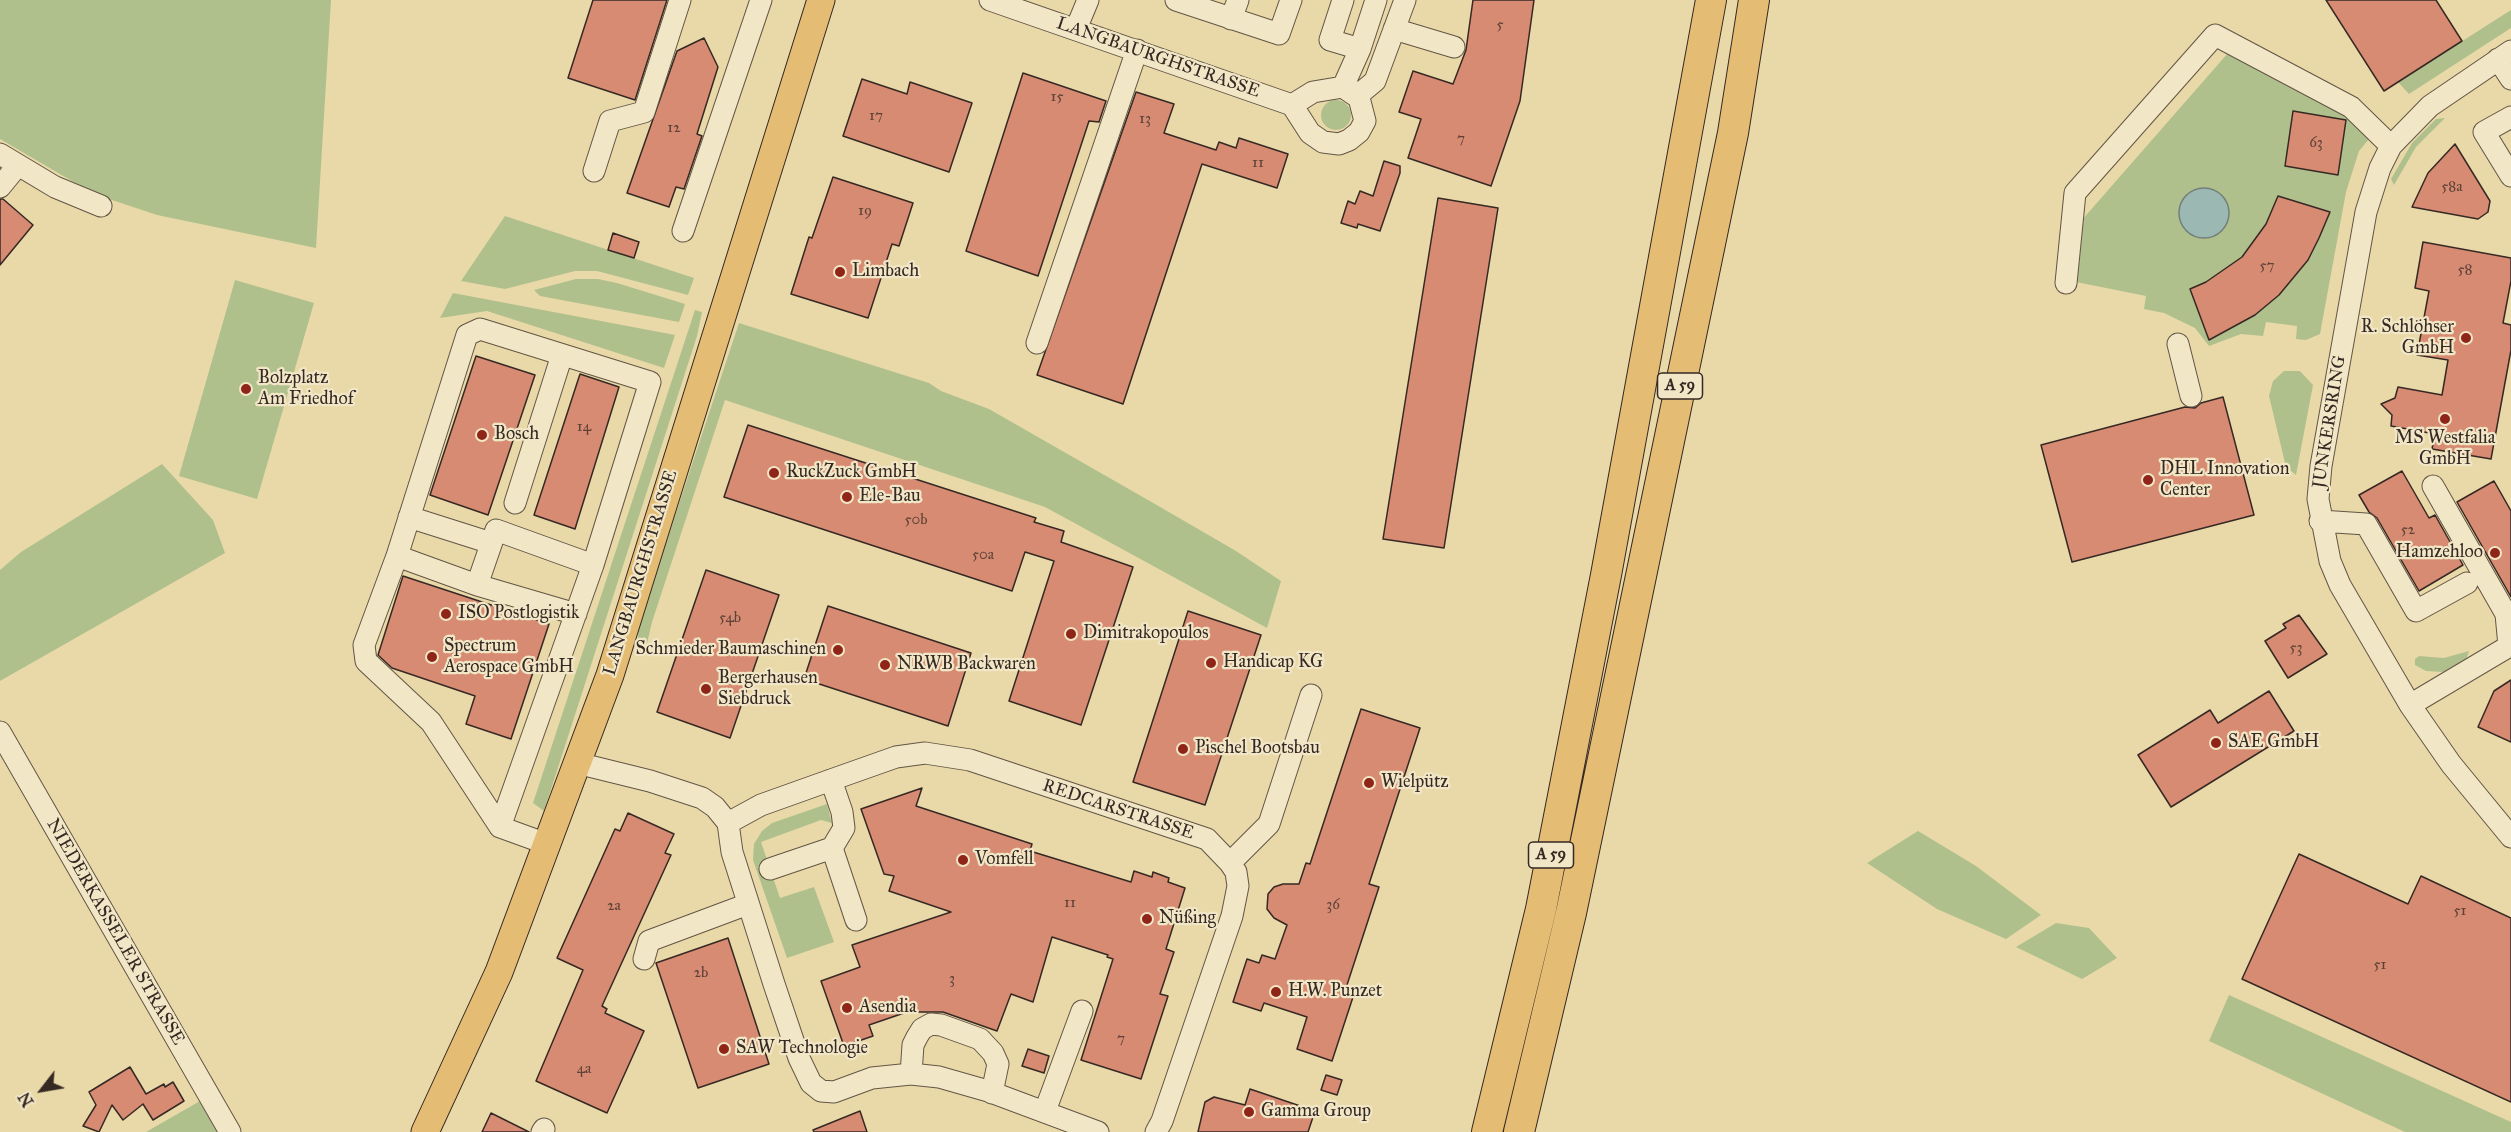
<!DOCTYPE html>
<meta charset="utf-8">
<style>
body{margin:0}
#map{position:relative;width:2511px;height:1132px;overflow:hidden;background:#e9d9a8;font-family:"IM FELL Great Primer",serif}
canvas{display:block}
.north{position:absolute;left:12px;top:1060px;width:60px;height:60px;-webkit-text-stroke:4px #f1e6c6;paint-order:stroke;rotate:239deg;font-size:16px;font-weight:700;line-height:24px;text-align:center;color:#362924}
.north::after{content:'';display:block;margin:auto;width:21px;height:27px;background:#362924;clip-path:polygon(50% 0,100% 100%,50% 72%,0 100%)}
</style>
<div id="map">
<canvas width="2511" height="1132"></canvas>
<div class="north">N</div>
</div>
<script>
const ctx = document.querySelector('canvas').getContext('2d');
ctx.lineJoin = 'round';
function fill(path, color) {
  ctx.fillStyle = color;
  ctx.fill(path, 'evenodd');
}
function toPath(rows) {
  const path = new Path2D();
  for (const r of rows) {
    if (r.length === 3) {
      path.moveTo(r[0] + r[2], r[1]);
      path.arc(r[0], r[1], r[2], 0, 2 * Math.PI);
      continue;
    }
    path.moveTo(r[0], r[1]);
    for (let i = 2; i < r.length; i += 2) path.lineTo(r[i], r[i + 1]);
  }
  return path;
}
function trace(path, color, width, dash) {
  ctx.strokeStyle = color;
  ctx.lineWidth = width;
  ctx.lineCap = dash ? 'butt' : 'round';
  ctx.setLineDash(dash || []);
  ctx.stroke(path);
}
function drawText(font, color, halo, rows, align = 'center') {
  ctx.font = font + ' "IM FELL Great Primer",serif';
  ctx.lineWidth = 4.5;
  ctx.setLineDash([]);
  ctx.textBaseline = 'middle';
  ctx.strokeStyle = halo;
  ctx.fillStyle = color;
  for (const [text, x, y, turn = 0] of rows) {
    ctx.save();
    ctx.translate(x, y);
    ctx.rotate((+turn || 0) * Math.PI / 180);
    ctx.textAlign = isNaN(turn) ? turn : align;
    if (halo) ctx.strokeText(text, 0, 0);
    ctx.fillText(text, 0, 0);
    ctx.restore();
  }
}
fill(toPath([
 [0,0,331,0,316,248,157,215,109,199,89,191,0,139],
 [2511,10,2511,28,2409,94,2398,82],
 [2228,53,2345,113,2369,139,2359,151,2346,192,2320,334,2306,340,2296,339,2297,326,2266,322,2263,336,2241,334,2209,346,2195,328,2164,313,2144,309,2146,296,2076,282,2081,221],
 [1336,115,15],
 [2445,118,2416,147,2394,185,2391,179,2412,143,2436,119],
 [505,216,694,278,688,295,597,271,575,271,505,289,461,281],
 [576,279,598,279,617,283,685,304,679,322,540,296,534,290],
 [235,280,314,303,257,499,179,476],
 [453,293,675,335,664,368,487,311,440,318],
 [695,310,702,312,697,336,544,811,533,803],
 [739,323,929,383,941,391,989,409,1155,504,1236,551,1281,581,1267,628,1045,507,725,400,652,622,645,652,637,650,639,624],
 [2284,371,2300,371,2313,385,2296,475,2286,467,2269,396,2273,381],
 [162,464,213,520,225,553,0,681,0,570,21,552],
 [2469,651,2466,660,2443,672,2426,671,2415,665,2415,659,2419,656,2444,658],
 [827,804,832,823,821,820,761,842,780,898,814,887,834,942,787,958,753,860,754,844,762,831,772,823],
 [1918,831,1976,866,2041,915,2006,939,1937,909,1867,863],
 [2056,923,2089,928,2117,958,2082,979,2016,947],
 [2229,995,2511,1122,2511,1132,2405,1132,2209,1041],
 [200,1101,218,1132,146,1132]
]), '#b0c08c');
const water = toPath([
 [2204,213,25]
]);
fill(water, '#9bb8b2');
trace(water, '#737f79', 1.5);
const building = toPath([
 [593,0,667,0,635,100,568,78,593,0],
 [1473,0,1534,0,1520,101,1491,186,1408,158,1421,119,1399,112,1413,71,1453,84,1466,50,1473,0],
 [2326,0,2436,0,2462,41,2384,91,2326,0],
 [704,38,718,67,697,134,702,136,684,189,676,187,669,207,627,193,677,51,704,38],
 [1023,73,1106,101,1099,122,1089,121,1038,276,966,251,1023,73],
 [862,79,907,94,910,82,972,103,949,172,843,136,862,79],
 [1136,92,1174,104,1164,133,1216,150,1219,142,1236,148,1239,138,1288,154,1277,188,1202,164,1123,404,1037,375,1136,92],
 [2293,111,2346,120,2338,175,2285,166,2293,111],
 [2455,144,2490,201,2488,212,2478,219,2412,207,2428,173,2455,144],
 [1384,161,1400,166,1400,173,1380,231,1358,224,1357,228,1341,223,1348,201,1355,204,1360,191,1373,196,1384,161],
 [833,177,913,203,899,246,892,244,868,318,791,294,809,237,812,238,833,177],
 [2278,196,2330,212,2319,238,2308,260,2279,295,2255,315,2209,340,2190,289,2206,282,2242,257,2266,224,2278,196],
 [1438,198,1498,208,1444,548,1383,539,1438,198],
 [0,199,3,199,33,225,0,265,0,199],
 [613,233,639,242,634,258,608,250,613,233],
 [2423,242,2511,258,2511,281,2503,323,2511,325,2511,350,2491,459,2432,449,2435,434,2391,426,2392,415,2381,404,2395,398,2398,387,2442,395,2448,360,2417,355,2429,291,2415,288,2423,242],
 [476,356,535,375,488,515,430,495,476,356],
 [580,374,619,387,575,529,534,515,580,374],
 [2223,397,2254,515,2072,562,2041,445,2185,407,2195,408,2201,403,2223,397],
 [748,425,1036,518,1034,522,1064,531,1061,542,1133,567,1081,725,1009,701,1054,561,1025,552,1012,591,724,497,748,425],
 [2402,471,2429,518,2435,515,2463,565,2419,591,2377,518,2369,512,2359,495,2402,471],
 [2494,481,2511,511,2511,597,2457,502,2494,481],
 [706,570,779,595,730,738,657,712,706,570],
 [403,576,549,624,511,739,466,724,475,696,392,668,378,655,403,576],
 [828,606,971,653,948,726,804,679,828,606],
 [1188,611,1261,635,1205,805,1133,782,1188,611],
 [2299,615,2327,654,2288,678,2265,641,2286,628,2283,624,2299,615],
 [2511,680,2511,742,2478,727,2494,691,2511,680],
 [2269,691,2294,731,2171,807,2138,755,2210,710,2218,723,2269,691],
 [1361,709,1420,728,1369,884,1379,887,1345,991,1354,994,1332,1061,1297,1049,1307,1017,1264,1003,1261,1011,1233,1002,1247,959,1259,963,1262,955,1275,959,1287,925,1274,918,1267,909,1268,894,1274,887,1283,884,1299,884,1306,863,1310,864,1361,709],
 [922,788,916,806,1032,844,1030,851,1131,882,1134,871,1152,877,1153,872,1169,878,1168,882,1185,888,1166,949,1174,952,1160,994,1168,996,1141,1079,1081,1060,1113,959,1107,957,1108,955,1052,937,1033,1002,1011,994,997,1031,943,1012,907,1012,869,1025,873,1036,844,1046,821,981,860,967,852,945,951,912,889,891,894,876,884,874,861,809,922,788],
 [628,813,674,834,665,853,671,855,602,1006,607,1009,605,1013,644,1031,607,1113,536,1081,583,970,557,958,615,829,620,831,628,813],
 [2299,854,2408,904,2421,876,2511,918,2511,1102,2242,979,2299,854],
 [728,938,769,1064,698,1088,656,963,728,938],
 [1028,1049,1049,1056,1044,1073,1022,1066,1028,1049],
 [130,1067,146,1094,164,1084,165,1087,173,1082,184,1101,153,1120,143,1104,123,1120,112,1105,99,1132,83,1126,96,1105,89,1092,130,1067],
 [1326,1075,1342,1080,1337,1095,1321,1090,1326,1075],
 [1250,1089,1315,1111,1308,1132,1198,1132,1205,1102,1214,1097,1245,1105,1250,1089],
 [860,1111,867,1132,814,1132,813,1130,860,1111],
 [491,1113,529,1132,482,1132,491,1113]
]);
fill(building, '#d78b72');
trace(building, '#362924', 1.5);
const minor = toPath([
 [990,0,1292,105,1310,133,1323,142,1339,144,1349,140,1359,132,1365,121,1359,98,1343,87,1313,92,1292,105],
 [1176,0,1279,34,1291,0],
 [1343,0,1330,40,1360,49],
 [1231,19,1238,0],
 [1076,29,1088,0],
 [1394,29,1454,47],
 [2511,51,2430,106,2391,146,2380,168,2366,212,2321,466,2318,499,2330,561,2340,585,2410,705,2451,764,2511,837],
 [2498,59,2511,79],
 [1343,87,1360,49,1376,0],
 [1354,93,1363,91,1375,81,1405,0],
 [2511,117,2484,132,2511,176],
 [0,154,55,187,101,206],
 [594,171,610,121,644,112,680,0],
 [0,187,18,165],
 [683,231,761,0],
 [2066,283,2075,193,2215,35,2351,107,2391,146],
 [1037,343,1137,50],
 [2178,344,2191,396],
 [2433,486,2506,614,2509,646],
 [515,503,562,355],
 [409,517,491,543],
 [2320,521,2366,524,2416,611,2467,583],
 [397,556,477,585,496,530,593,565,500,827,547,844],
 [477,585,576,614],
 [2410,705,2511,645],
 [0,732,230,1132],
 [577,763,650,781,702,798,715,807,728,823,732,852,774,984,799,1058,811,1083,821,1091,834,1092,872,1078,911,1074,939,1077,988,1091,1098,1132],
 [728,823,761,805,831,780,896,757,925,753,970,760,1207,839,1230,863,1236,872,1238,886,1232,916,1162,1121,1156,1132],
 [500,827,431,722,366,661,364,645,397,556,467,335,480,329,650,382,593,565],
 [832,848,856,920],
 [1230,863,1269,824,1311,695],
 [770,869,832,848,844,828,842,812,831,780],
 [644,959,649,941,748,904],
 [911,1074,913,1045,917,1037,922,1029,931,1024,941,1025,980,1039,993,1053,998,1064,992,1093],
 [1045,1111,1082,1011],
 [542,1132,544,1129]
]);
const major = toPath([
 [425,1132,499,972,610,675,821,0]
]);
const highway = toPath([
 [1487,1132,1541,909,1606,575,1711,0],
 [1519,1132,1571,913,1733,133,1754,0]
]);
trace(minor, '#635545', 23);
trace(major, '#362924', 29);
trace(highway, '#362924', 32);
trace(minor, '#f1e6c6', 21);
trace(major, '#e4bc74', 27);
trace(highway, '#e4bc74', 30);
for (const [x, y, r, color] of [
 [840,272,6,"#8f2418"],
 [2466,338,6,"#8f2418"],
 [246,389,6,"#8f2418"],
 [2445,419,6,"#8f2418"],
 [482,435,6,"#8f2418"],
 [774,473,6,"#8f2418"],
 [2148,480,6,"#8f2418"],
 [847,497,6,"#8f2418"],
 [2495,553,6,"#8f2418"],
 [446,614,6,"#8f2418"],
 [1071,634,6,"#8f2418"],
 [838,650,6,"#8f2418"],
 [432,657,6,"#8f2418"],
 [1211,663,6,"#8f2418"],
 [885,665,6,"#8f2418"],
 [706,689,6,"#8f2418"],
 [2216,743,6,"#8f2418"],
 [1183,749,6,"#8f2418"],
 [1369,783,6,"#8f2418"],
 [963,860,6,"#8f2418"],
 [1147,919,6,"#8f2418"],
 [1276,992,6,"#8f2418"],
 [847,1008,6,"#8f2418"],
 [724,1049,6,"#8f2418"],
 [1249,1112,6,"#8f2418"]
]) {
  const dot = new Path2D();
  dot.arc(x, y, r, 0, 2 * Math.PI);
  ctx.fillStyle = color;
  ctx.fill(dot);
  trace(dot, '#f1e6c6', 2);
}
drawText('15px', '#5e4238', null, [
 ["5",1500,25],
 ["15",1057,97],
 ["17",876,116],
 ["13",1145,119],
 ["12",674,128],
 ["7",1461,139],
 ["63",2316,143],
 ["11",1258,163],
 ["58a",2452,187],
 ["19",865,211],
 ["57",2267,266],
 ["58",2465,270],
 ["14",584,427],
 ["50b",916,520],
 ["52",2408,530],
 ["50a",983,555],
 ["54b",730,618],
 ["53",2296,648],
 ["11",1070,903],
 ["36",1333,905],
 ["2a",614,906],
 ["51",2460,911],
 ["51",2380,965],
 ["2b",701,973],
 ["3",952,979],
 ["7",1121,1039],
 ["4a",584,1069]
]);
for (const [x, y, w] of [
 [1680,386,45],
 [1551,855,45]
]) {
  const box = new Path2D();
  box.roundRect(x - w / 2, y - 13, w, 26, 4.5);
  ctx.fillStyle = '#f1e6c6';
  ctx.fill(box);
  trace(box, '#362924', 1.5);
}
drawText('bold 16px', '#362924', null, [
 ["A 59",1680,386],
 ["A 59",1551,855]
]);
drawText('18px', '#362924', '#f1e6c6', [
 ["LANGBAURGHSTRASSE",1158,58,19],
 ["JUNKERSRING",2330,422,-81],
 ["LANGBAURGHSTRASSE",641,573,-73],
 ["REDCARSTRASSE",1118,810,18],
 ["NIEDERKASSELER STRASSE",115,932,60]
]);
drawText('18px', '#362924', '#f1e6c6', [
 ["Limbach",852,272],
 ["R. Schlöhser",2454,328,"right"],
 ["GmbH",2454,349,"right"],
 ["Bolzplatz",258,379],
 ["Am Friedhof",258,400],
 ["Bosch",494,435],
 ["MS Westfalia",2445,439,"center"],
 ["GmbH",2445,460,"center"],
 ["DHL Innovation",2160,470],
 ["Center",2160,491],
 ["RuckZuck GmbH",786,473],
 ["Ele-Bau",859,497],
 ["Hamzehloo",2483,553,"right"],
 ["ISO Postlogistik",458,614],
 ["Dimitrakopoulos",1083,634],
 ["Spectrum",444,647],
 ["Aerospace GmbH",444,668],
 ["Schmieder Baumaschinen",826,650,"right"],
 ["Handicap KG",1223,663],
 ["NRWB Backwaren",897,665],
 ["Bergerhausen",718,679],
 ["Siebdruck",718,700],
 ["SAE GmbH",2228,743],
 ["Pischel Bootsbau",1195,749],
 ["Wielpütz",1381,783],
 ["Vomfell",975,860],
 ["Nüßing",1159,919],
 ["H.W. Punzet",1288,992],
 ["Asendia",859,1008],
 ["SAW Technologie",736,1049],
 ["Gamma Group",1261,1112]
], 'left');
</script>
